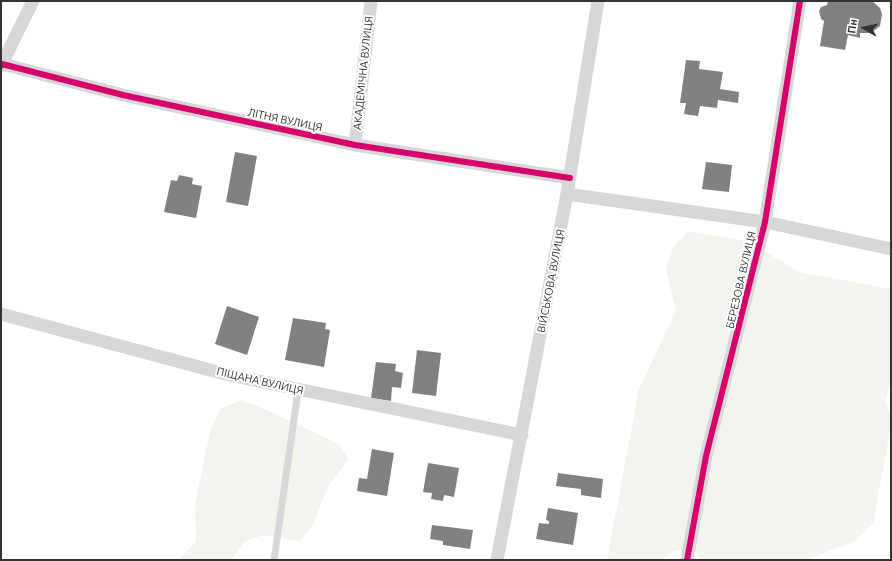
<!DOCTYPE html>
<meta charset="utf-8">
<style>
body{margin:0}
#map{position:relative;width:892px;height:561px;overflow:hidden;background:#fff;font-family:Ubuntu,sans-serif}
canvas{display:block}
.frame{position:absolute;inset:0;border:2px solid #333;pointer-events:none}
.north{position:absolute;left:844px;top:8px;width:40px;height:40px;-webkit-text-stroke:3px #fff;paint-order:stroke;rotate:279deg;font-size:11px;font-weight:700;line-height:16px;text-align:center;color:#333}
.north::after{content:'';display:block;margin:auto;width:14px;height:18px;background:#333;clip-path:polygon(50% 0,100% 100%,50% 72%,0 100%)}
</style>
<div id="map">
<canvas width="892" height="561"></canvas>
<div class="frame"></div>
<div class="north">Пн</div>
</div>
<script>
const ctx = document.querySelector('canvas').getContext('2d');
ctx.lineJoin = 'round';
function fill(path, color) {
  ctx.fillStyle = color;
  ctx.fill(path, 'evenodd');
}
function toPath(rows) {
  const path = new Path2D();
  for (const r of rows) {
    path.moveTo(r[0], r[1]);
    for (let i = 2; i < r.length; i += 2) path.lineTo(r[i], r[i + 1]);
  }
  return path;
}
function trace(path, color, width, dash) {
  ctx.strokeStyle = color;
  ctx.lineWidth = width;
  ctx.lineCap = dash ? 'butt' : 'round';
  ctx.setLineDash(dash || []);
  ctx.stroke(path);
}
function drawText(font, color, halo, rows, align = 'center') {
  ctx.font = font + ' Ubuntu,sans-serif';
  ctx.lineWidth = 4;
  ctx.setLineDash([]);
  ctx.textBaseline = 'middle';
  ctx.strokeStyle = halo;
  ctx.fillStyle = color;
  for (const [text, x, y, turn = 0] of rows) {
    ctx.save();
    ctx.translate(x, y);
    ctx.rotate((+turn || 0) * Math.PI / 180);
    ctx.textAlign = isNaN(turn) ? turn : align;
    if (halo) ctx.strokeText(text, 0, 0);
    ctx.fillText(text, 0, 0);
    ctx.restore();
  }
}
fill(toPath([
 [688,231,747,241,799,272,891,289,891,383,885,402,891,417,891,426,873,524,855,541,807,560,702,560,692,549,674,551,660,560,607,560,639,389,676,311,666,269,673,248],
 [240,401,258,406,339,444,348,459,327,488,314,523,300,541,264,535,245,541,231,560,179,560,196,541,195,504,211,428,221,408]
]), '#f1f5ed');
fill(toPath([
 [828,1,872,1,880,8,882,14,880,26,871,33,860,33,860,38,848,35,845,50,820,46,824,21,821,19,819,11,821,7,827,5],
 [686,60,700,61,699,69,723,72,720,89,739,92,738,103,718,100,717,108,700,106,698,116,684,114,686,103,680,103],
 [235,152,257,156,248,206,226,202],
 [706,162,732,165,729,192,702,189],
 [179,175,193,178,192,184,202,186,196,218,164,212,171,180,177,181],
 [227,306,259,317,247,355,215,344],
 [293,318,326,323,325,329,330,330,324,367,285,360],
 [417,350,441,353,436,396,412,393],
 [376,362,396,364,395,371,403,373,401,388,392,387,391,401,371,398],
 [372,449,394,453,387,496,357,491,359,478,367,479],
 [428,463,459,468,454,497,444,495,443,501,431,499,432,493,423,492],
 [558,473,603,479,601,498,581,495,581,489,556,486],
 [548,508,578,513,573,545,536,539,539,523,549,524,549,521,546,520],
 [432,525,473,530,470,549,443,545,443,541,430,539]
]), '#818181');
trace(toPath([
 [274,560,298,391]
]), '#d7d7d7', 7);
trace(toPath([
 [2,64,123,95,355,145,570,178],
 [1,66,33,1],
 [355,145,371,1],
 [567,194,765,222,891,249],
 [1,314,229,375,522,435],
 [497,560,567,194,598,1],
 [687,560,706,456,765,222,800,1]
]), '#d7d7d7', 13);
trace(toPath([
 [1,66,2,64,123,95,355,145,570,178],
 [687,560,706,456,765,222,800,1]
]), '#d6006c', 6);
drawText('11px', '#333', '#fff', [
 ["АКАДЕМІЧНА ВУЛИЦЯ",363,73,-84],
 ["ЛІТНЯ ВУЛИЦЯ",285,120,12],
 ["БЕРЕЗОВА ВУЛИЦЯ",741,280,-77],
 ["ВІЙСЬКОВА ВУЛИЦЯ",551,281,-79],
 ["ПІЩАНА ВУЛИЦЯ",260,381,13]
]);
</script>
